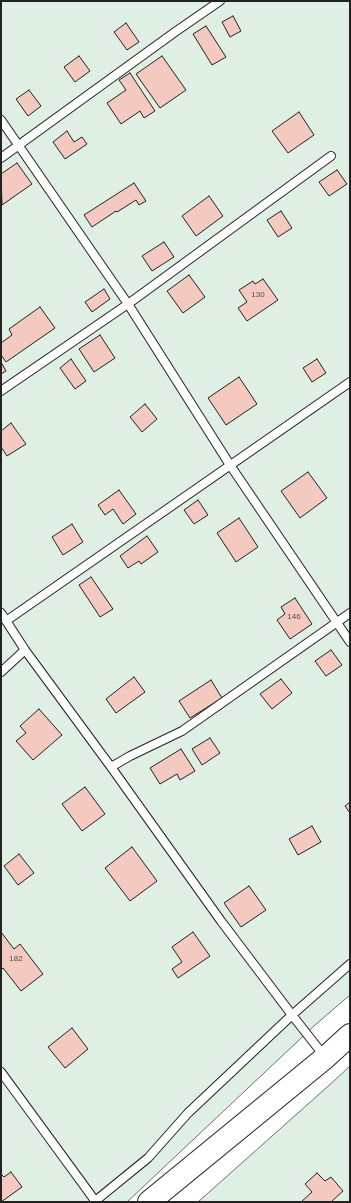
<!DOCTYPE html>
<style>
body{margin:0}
#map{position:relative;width:351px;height:1203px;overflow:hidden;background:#fff;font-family:Arial,sans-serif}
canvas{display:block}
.frame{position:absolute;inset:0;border:2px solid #222;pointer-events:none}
</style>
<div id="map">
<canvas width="351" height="1203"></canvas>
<div class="frame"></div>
</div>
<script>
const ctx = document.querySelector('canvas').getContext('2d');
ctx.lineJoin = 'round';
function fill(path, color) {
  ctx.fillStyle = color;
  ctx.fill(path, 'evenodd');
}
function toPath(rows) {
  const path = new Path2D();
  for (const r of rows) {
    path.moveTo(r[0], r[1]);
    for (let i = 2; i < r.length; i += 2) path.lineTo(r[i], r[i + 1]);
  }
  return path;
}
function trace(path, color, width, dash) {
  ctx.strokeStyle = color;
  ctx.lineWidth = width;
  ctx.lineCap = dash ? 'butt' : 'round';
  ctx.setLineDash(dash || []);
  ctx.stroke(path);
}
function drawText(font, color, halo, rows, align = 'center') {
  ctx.font = font + ' Arial,sans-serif';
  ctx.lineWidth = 3;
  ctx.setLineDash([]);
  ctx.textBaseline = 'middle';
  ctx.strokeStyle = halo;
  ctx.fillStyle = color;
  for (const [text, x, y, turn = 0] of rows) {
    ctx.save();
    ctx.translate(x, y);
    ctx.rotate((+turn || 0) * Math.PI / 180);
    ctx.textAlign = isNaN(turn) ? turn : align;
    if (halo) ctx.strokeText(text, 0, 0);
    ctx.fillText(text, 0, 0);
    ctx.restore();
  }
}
const green = toPath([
 [1,1,350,1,350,995,315,1025,127,1202,1,1202,1,1],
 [350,1066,350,1202,198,1202,335,1080,350,1066]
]);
fill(green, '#e0efe3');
trace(green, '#6f6f6f', 1);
const building = toPath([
 [233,16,241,31,230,37,222,22,233,16],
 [126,23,139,42,127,50,114,32,126,23],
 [206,26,226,57,212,65,193,34,206,26],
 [79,56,90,71,75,82,64,67,79,56],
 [162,56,186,90,160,108,136,74,162,56],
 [130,73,155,111,144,118,140,111,121,124,107,103,126,90,119,80,130,73],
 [29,90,41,106,28,116,16,99,29,90],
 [299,112,314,135,288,153,272,131,299,112],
 [67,131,74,142,82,137,87,144,65,159,53,142,67,131],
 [17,163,32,184,2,205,1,174,17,163],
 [337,170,347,184,329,196,319,182,337,170],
 [134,183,146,201,139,205,136,200,117,212,116,211,92,227,84,215,134,183],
 [209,196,223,216,196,236,182,216,209,196],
 [281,211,292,228,278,237,267,220,281,211],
 [164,242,174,257,152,271,142,256,164,242],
 [189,275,205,297,183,313,167,291,189,275],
 [263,279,278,300,247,321,238,308,247,302,239,290,253,281,255,284,263,279],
 [104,289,110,299,92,312,85,302,104,289],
 [40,307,55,328,6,362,1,355,1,343,12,335,9,329,40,307],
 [100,335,115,358,94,372,79,349,100,335],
 [71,359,86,381,75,389,60,368,71,359],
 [317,359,326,373,312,382,303,368,317,359],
 [1,362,6,371,1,374,1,362],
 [239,377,257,404,226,425,208,398,239,377],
 [145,404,157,419,142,432,130,417,145,404],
 [11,423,26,444,7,456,1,447,1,431,11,423],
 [308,472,327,498,300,518,281,491,308,472],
 [119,490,136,514,123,524,113,509,105,515,98,505,119,490],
 [198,500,208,515,194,524,184,510,198,500],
 [239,518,258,547,236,562,217,533,239,518],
 [72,524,83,542,63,555,52,537,72,524],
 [147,536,158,552,141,564,139,561,128,568,120,556,147,536],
 [91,577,113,609,100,617,79,585,91,577],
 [295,598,312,624,290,639,277,620,285,614,281,607,295,598],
 [331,650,342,665,326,676,315,661,331,650],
 [134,677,145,692,116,713,106,699,134,677],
 [281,679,292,693,272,709,260,694,281,679],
 [211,680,222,698,190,718,179,701,211,680],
 [39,709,62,735,33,760,16,741,26,733,20,726,39,709],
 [210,738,220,753,202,765,192,749,210,738],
 [181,749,195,771,180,780,177,774,160,784,150,768,181,749],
 [85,787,105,814,82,831,62,804,85,787],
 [350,802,350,813,345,806,350,802],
 [312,826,321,842,298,855,289,839,312,826],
 [132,847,157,881,130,901,105,868,132,847],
 [19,854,34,873,18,885,4,866,19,854],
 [249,886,266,910,241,927,224,903,249,886],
 [1,932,14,949,20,944,43,974,21,991,3,968,1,970,1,932],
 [193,932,210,956,178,978,172,969,182,962,172,947,193,932],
 [72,1028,88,1049,65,1068,48,1047,72,1028],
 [11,1172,22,1187,1,1202,1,1174,4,1177,11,1172],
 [317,1173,325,1181,331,1177,343,1191,331,1202,301,1202,312,1192,305,1184,317,1173]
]);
fill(building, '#f3c9c0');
trace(building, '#222', 1);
const lane = toPath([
 [1,120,128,304,230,465,350,642],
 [1,158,175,32,220,1],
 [1,391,128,304,331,156],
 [1,613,25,650,111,767,221,921,292,1015,325,1057],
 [6,621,350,382],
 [1,672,25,650],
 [111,767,130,756,182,731,350,613],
 [1,1072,96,1202],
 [94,1202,148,1158,188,1113,292,1015,350,964]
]);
const secondary = toPath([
 [149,1202,326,1057,350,1035]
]);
trace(lane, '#222', 10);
trace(secondary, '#222', 24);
trace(lane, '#fff', 8);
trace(secondary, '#fff', 22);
drawText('8px', '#564c4a', null, [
 ["130",258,295],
 ["146",294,617],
 ["182",16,959]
]);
</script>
